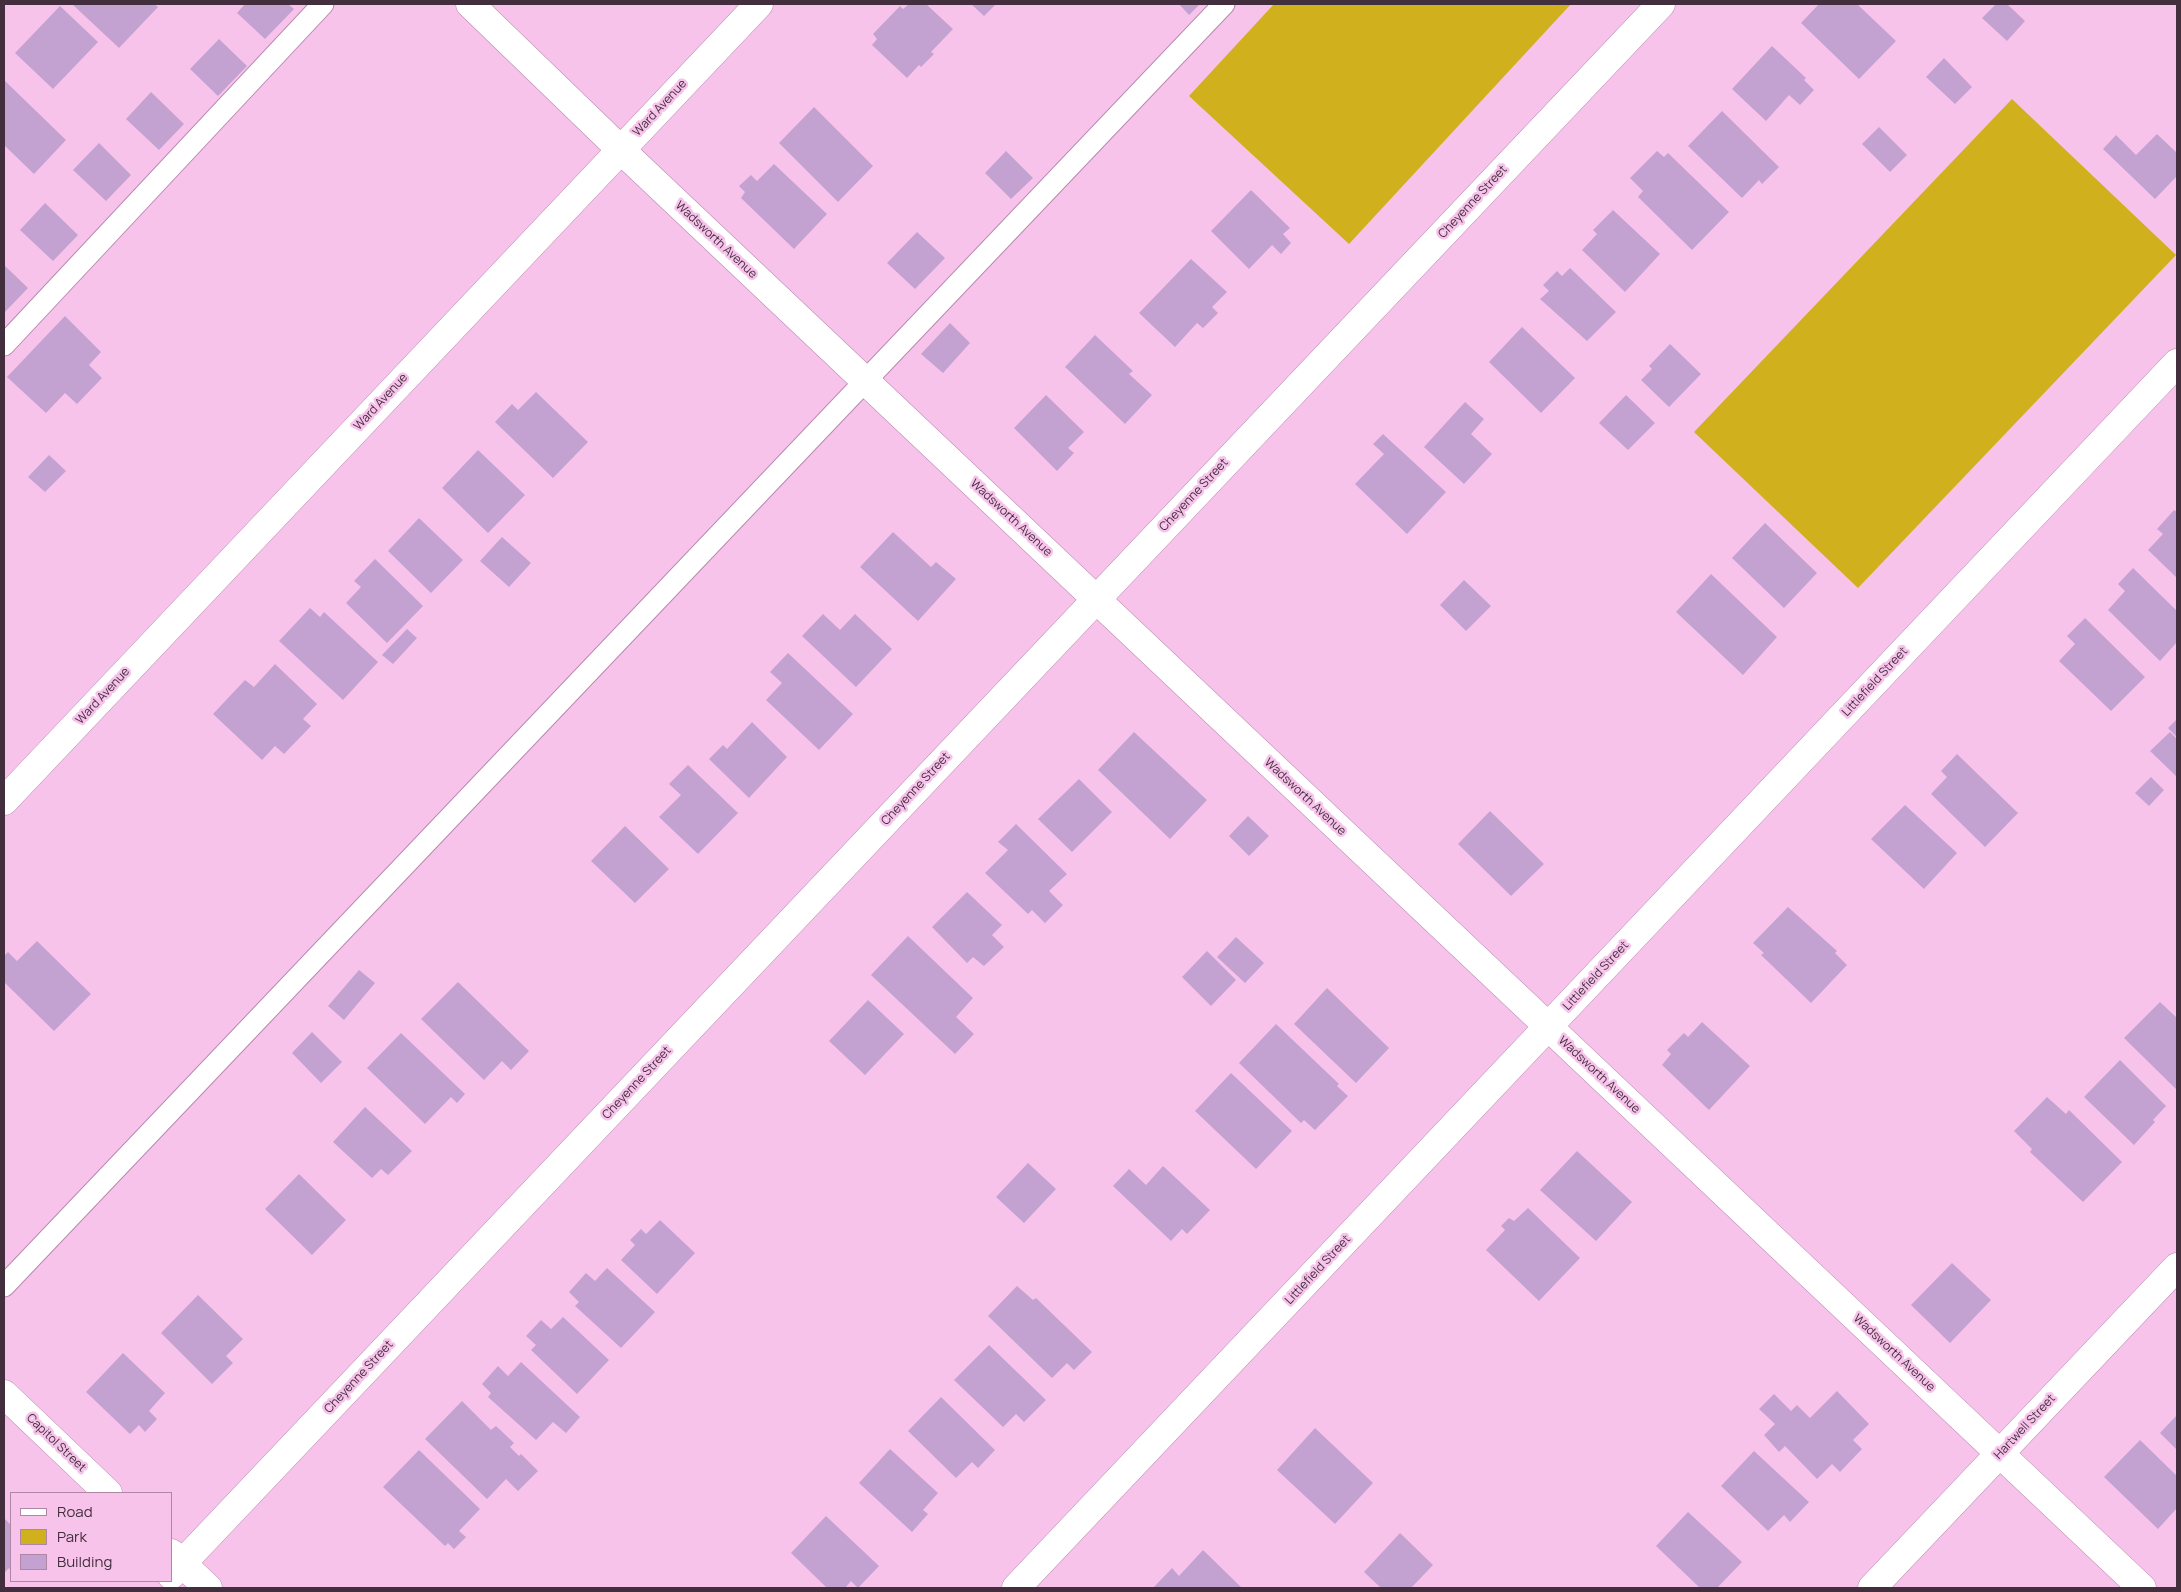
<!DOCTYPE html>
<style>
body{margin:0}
#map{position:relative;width:2181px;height:1592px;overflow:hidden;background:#f7c3ea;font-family:Manrope,sans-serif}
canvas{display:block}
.frame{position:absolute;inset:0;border:5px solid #422e3d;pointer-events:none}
.legend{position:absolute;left:10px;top:1492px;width:162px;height:90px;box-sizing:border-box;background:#f7c3ea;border:1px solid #af87a5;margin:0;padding:6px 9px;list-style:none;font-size:15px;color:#422e3d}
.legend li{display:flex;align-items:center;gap:10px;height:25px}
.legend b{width:25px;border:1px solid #af87a5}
</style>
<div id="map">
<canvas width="2181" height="1592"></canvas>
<div class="frame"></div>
<ul class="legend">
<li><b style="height:6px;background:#fff"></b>Road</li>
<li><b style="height:14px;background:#d1b01e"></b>Park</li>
<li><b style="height:14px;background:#c3a2d2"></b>Building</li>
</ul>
</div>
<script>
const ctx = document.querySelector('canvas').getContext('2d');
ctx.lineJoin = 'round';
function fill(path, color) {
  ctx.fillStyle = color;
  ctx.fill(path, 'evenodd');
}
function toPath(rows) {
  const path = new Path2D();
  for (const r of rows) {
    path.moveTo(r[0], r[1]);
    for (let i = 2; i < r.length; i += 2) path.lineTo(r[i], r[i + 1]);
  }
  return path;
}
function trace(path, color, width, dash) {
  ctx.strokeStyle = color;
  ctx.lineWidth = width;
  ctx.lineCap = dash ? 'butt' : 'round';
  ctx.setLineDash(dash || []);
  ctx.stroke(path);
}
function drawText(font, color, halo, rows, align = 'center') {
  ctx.font = font + ' Manrope,sans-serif';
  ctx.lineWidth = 5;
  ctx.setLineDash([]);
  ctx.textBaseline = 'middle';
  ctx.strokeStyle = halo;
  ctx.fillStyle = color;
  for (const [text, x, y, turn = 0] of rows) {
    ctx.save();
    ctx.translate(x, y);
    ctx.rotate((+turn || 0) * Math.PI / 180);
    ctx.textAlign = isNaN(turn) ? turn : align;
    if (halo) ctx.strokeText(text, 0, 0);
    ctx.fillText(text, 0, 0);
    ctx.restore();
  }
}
fill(toPath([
 [1274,4,1571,4,1349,244,1189,96],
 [2012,99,2176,255,1858,588,1694,432]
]), '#d1b01e');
fill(toPath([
 [72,4,154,4,158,7,119,48],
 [245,4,288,4,294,9,265,39,237,13],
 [909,4,926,4,953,29,931,52,934,54,921,67,919,65,907,78,872,45,877,39,873,34,900,6,903,9],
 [971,4,996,4,984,16],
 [1179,4,1200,4,1189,15],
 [1819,4,1857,4,1896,41,1859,79,1801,23],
 [1996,4,2007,4,2025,21,2007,41,1982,18],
 [60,6,98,42,53,89,15,53],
 [219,39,247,66,218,96,190,69],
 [1772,46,1806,78,1804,80,1814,90,1800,105,1789,95,1766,121,1732,89],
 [1944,58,1972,87,1955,104,1926,77],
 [4,80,66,140,34,174,4,145],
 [151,92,184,124,159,150,126,119],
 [814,107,873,166,838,202,779,143],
 [1722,111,1779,167,1762,184,1759,180,1742,198,1688,146],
 [1879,127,1907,155,1890,172,1862,144],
 [2157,134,2177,153,2177,176,2155,199,2103,149,2116,135,2136,155],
 [99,143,131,175,106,201,73,170],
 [1006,151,1033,178,1011,199,985,173],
 [1657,151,1664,157,1668,153,1729,212,1692,250,1638,197,1643,191,1630,178],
 [774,164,827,214,794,249,741,198,745,192,739,186,751,175,757,181],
 [1251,190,1290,228,1283,234,1291,243,1281,254,1272,245,1249,269,1211,231],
 [45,203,78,235,53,261,20,230],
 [1613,210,1660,254,1625,292,1582,250,1597,234,1593,230],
 [917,232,945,258,915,289,887,263],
 [1191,259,1227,292,1212,307,1218,313,1203,328,1197,323,1175,347,1139,313],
 [4,265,28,288,4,313],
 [1570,268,1616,312,1587,341,1540,299,1549,291,1543,285,1557,271,1562,276],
 [65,316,101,352,89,365,102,378,77,404,65,393,46,413,7,377],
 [950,323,970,343,943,373,921,354],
 [1522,327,1575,378,1541,413,1489,362],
 [1095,335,1133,371,1129,374,1152,395,1125,424,1065,367],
 [1670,344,1701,374,1669,407,1641,380,1652,369,1649,366],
 [536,392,588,442,553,478,495,422,512,404,518,410],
 [1046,395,1084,432,1068,448,1074,453,1057,471,1014,428],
 [1626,395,1655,423,1628,450,1599,423],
 [1465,402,1484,419,1471,434,1492,454,1464,484,1424,447],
 [1383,434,1446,492,1407,534,1355,484,1384,454,1373,444],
 [478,450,525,495,488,533,442,488],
 [49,455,66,471,45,492,28,477],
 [2174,510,2177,512,2177,578,2148,550,2163,534,2157,529],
 [419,518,463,560,431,593,388,551],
 [1765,523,1817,573,1784,608,1732,558],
 [893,532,931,567,936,562,956,579,918,621,860,567],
 [502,537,531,563,509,587,480,561],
 [375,559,423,606,387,643,346,603,361,587,354,581],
 [2133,568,2177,611,2177,642,2160,661,2108,610,2125,591,2118,584],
 [1711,574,1777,637,1743,675,1676,612],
 [1464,580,1491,606,1466,631,1440,605],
 [310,608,320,617,324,612,378,662,343,700,279,641],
 [823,614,840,630,855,614,892,649,856,687,802,636],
 [2085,618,2145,677,2111,711,2059,661,2075,644,2067,636],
 [407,629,417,638,393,664,382,655],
 [788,653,853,714,819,750,766,700,782,683,770,672],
 [275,664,317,704,303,719,311,726,284,754,275,746,262,760,213,714,245,680,254,687],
 [2177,719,2177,737,2168,728],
 [752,722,787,757,749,798,709,759,723,745,727,749],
 [1134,732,1207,800,1170,839,1098,770],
 [2170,732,2177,739,2176,776,2150,751],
 [1957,754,2018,813,1985,847,1931,794,1947,777,1941,771],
 [688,765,738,813,698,854,659,817,681,795,669,784],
 [2151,777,2164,790,2149,806,2135,793],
 [1079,779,1112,812,1072,852,1038,819],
 [1905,805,1957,853,1924,889,1871,839],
 [1490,811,1544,864,1511,896,1458,844],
 [1248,816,1269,836,1249,856,1229,836],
 [1016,824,1067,874,1049,891,1063,905,1045,923,1032,910,1028,914,985,873,1008,850,998,842],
 [625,826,669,869,635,903,591,861],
 [967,892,1002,925,992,935,1004,947,984,966,973,957,967,963,932,927],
 [1788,907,1837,951,1835,953,1847,965,1811,1003,1761,955,1764,953,1753,943],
 [908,936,973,998,956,1017,974,1034,955,1054,871,975],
 [1236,937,1264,963,1245,983,1217,957],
 [37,941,91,994,54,1031,4,982,4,956,8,952,17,961],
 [1207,951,1236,980,1211,1006,1182,977],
 [359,970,375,983,344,1020,328,1006],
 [458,982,529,1051,511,1070,502,1061,484,1080,421,1019],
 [1327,988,1389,1048,1356,1083,1294,1024],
 [868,1000,904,1034,865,1075,829,1041],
 [2160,1002,2177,1018,2177,1090,2124,1038],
 [1702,1022,1750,1066,1709,1110,1662,1065,1671,1054,1667,1050,1684,1033,1688,1037],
 [1276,1024,1339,1084,1337,1086,1348,1096,1315,1130,1304,1120,1301,1123,1239,1063],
 [312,1032,342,1062,321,1083,292,1053],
 [401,1033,465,1094,457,1103,451,1097,425,1124,367,1068],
 [2120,1060,2166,1106,2153,1120,2155,1122,2134,1145,2084,1097],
 [1231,1073,1292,1131,1256,1169,1195,1111],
 [2047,1097,2066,1114,2069,1110,2122,1162,2083,1202,2030,1152,2032,1149,2014,1131],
 [365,1107,412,1151,388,1175,381,1169,372,1178,333,1142],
 [1577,1151,1632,1202,1596,1241,1540,1190],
 [1028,1163,1056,1189,1024,1223,996,1197],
 [1163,1166,1210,1210,1187,1234,1182,1229,1171,1241,1113,1186,1129,1169,1146,1185],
 [299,1174,346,1220,312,1255,265,1209],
 [1528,1208,1580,1258,1539,1301,1486,1250,1505,1230,1501,1226,1509,1218,1514,1221],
 [660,1220,695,1253,657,1294,621,1260,635,1245,630,1240,641,1229,646,1234],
 [1952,1263,1991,1300,1950,1343,1911,1305],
 [607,1268,655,1312,621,1348,575,1306,579,1302,569,1292,586,1273,595,1281],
 [1017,1286,1033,1300,1036,1298,1092,1352,1074,1370,1067,1363,1052,1378,988,1316],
 [198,1295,243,1339,226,1356,233,1363,212,1384,161,1333],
 [563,1317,609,1360,577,1394,531,1350,536,1345,526,1336,541,1320,551,1329],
 [989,1345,1046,1400,1024,1422,1016,1414,1003,1427,954,1380],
 [123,1353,165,1393,149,1411,157,1419,145,1432,139,1425,130,1434,86,1392],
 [521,1362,580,1417,566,1433,553,1422,536,1440,488,1397,491,1393,482,1384,498,1366,508,1376],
 [1837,1391,1869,1424,1853,1440,1862,1449,1840,1472,1832,1464,1817,1479,1785,1446,1779,1452,1764,1435,1775,1424,1759,1409,1774,1394,1791,1411,1797,1405,1810,1418],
 [941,1397,995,1450,978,1468,972,1462,956,1478,908,1431],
 [462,1401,491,1430,496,1426,514,1443,510,1447,519,1456,521,1454,538,1471,518,1491,506,1479,487,1499,425,1439],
 [2177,1415,2177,1450,2160,1433],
 [1315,1428,1373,1483,1335,1524,1277,1470],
 [2140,1440,2177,1476,2177,1508,2158,1529,2104,1477],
 [890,1449,938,1493,923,1510,928,1514,912,1532,859,1483],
 [419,1450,480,1509,459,1531,466,1537,454,1549,448,1543,445,1546,383,1487],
 [1754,1451,1809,1502,1790,1522,1784,1515,1768,1531,1721,1486],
 [1688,1512,1742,1562,1717,1588,1700,1588,1656,1546],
 [826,1516,879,1566,858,1588,851,1581,845,1588,827,1588,791,1553],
 [4,1518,11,1525,11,1571,9,1568,4,1573],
 [1400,1533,1433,1565,1411,1588,1381,1588,1364,1572],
 [1203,1550,1242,1588,1153,1588,1172,1568,1179,1576]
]), '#c3a2d2');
const service = toPath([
 [4,345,323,4],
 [4,1286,1224,4]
]);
const minor = toPath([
 [470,4,621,150,2142,1588],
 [4,801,759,4],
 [4,1394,108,1493],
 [171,1553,208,1588],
 [171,1575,1661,4],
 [1016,1588,2177,363],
 [1872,1588,2177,1267]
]);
trace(service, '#b989ae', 23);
trace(minor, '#b989ae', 29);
trace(service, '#fff', 21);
trace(minor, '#fff', 28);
drawText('12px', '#422e3d', '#f7c3ea', [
 ["Ward Avenue",660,108,-47],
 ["Cheyenne Street",1473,202,-47],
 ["Wadsworth Avenue",716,240,43],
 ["Ward Avenue",381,402,-47],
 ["Cheyenne Street",1194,495,-47],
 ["Wadsworth Avenue",1011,518,43],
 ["Littlefield Street",1875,682,-47],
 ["Ward Avenue",103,696,-47],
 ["Cheyenne Street",916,789,-47],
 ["Wadsworth Avenue",1305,797,43],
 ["Littlefield Street",1596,976,-47],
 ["Wadsworth Avenue",1599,1075,43],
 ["Cheyenne Street",637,1083,-47],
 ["Littlefield Street",1318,1270,-47],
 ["Wadsworth Avenue",1894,1353,43],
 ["Cheyenne Street",359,1377,-47],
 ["Hartwell Street",2025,1427,-47],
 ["Capitol Street",56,1443,44]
]);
</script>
